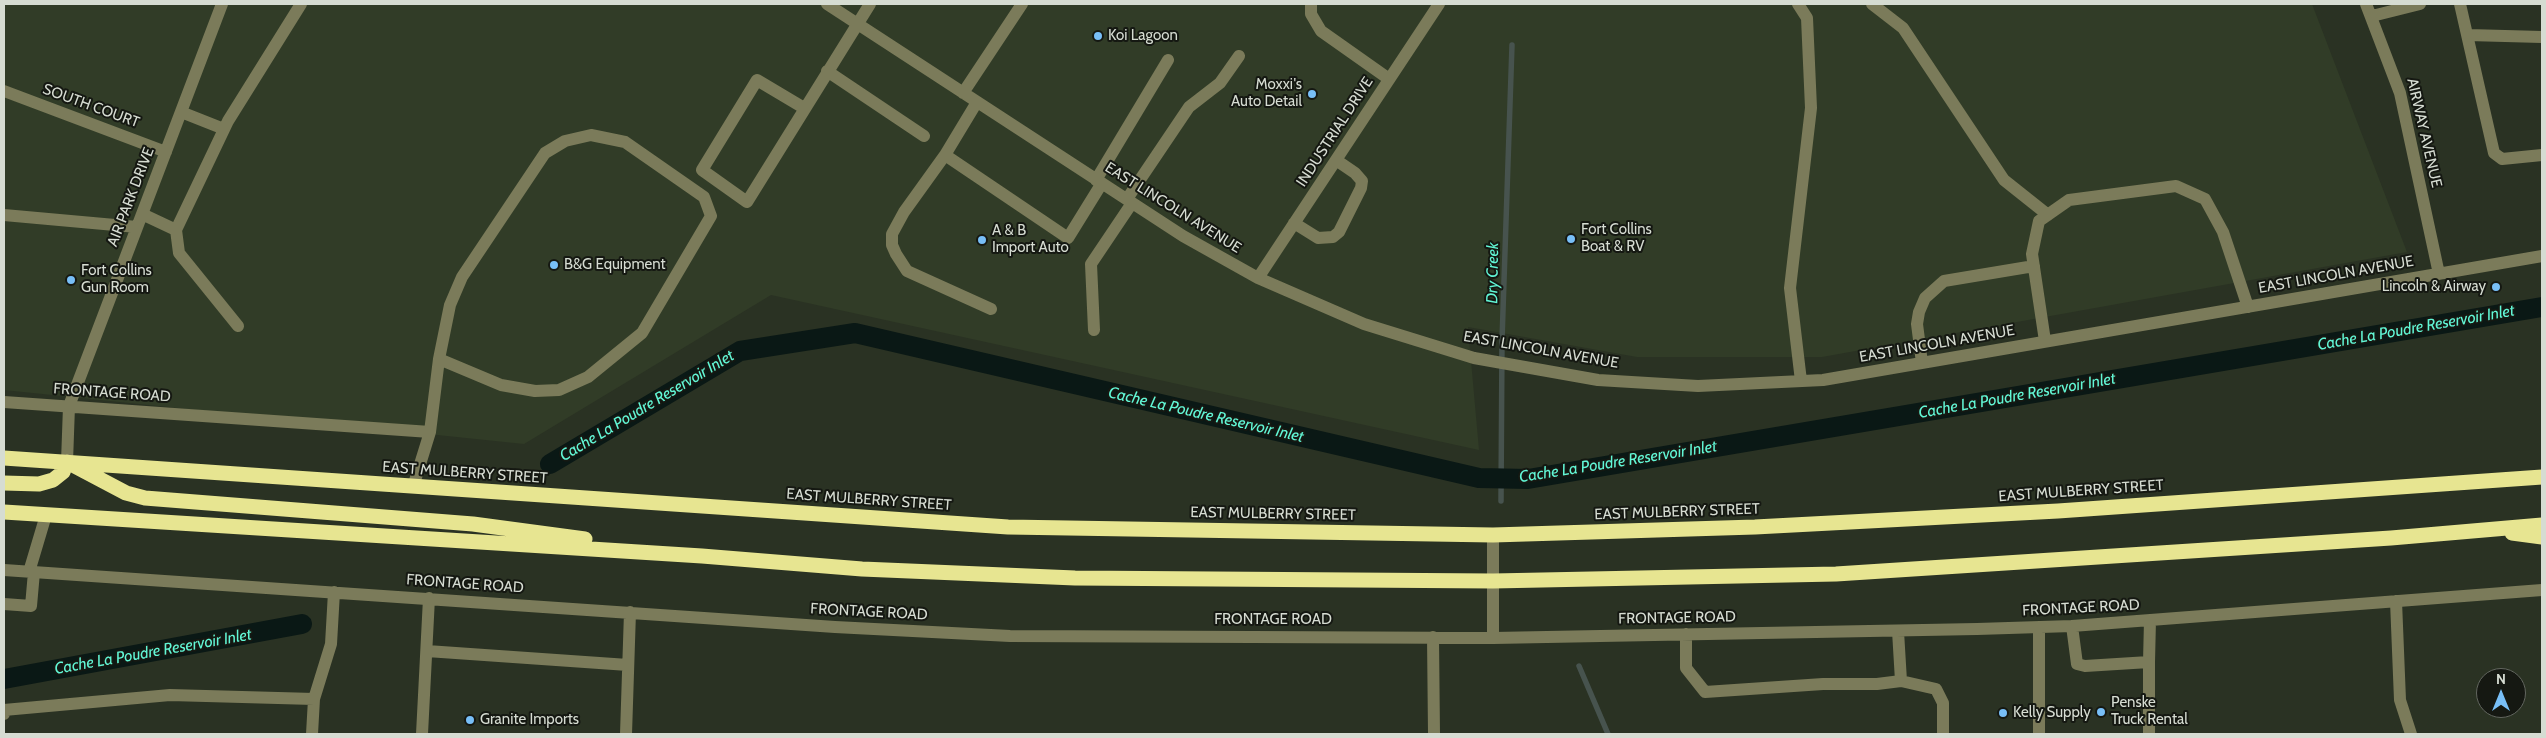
<!DOCTYPE html>
<style>
body{margin:0}
#map{position:relative;width:2546px;height:738px;overflow:hidden;background:#2a3223;font-family:Cabin,sans-serif}
canvas{display:block}
.frame{position:absolute;inset:0;border:5px solid #d6dcd2;pointer-events:none}
.north{position:absolute;left:2476px;top:668px;width:50px;height:50px;box-sizing:border-box;background:#151812;border:1px solid #62665f;border-radius:50%;rotate:0deg;font-size:14px;font-weight:700;line-height:20px;text-align:center;color:#d6dcd2}
.north::after{content:'';display:block;margin:auto;width:18px;height:22px;background:#78bff7;clip-path:polygon(50% 0,100% 100%,50% 72%,0 100%)}
</style>
<div id="map">
<canvas width="2546" height="738"></canvas>
<div class="frame"></div>
<div class="north">N</div>
</div>
<script>
const ctx = document.querySelector('canvas').getContext('2d');
ctx.lineJoin = 'round';
function fill(path, color) {
  ctx.fillStyle = color;
  ctx.fill(path, 'evenodd');
}
function toPath(rows) {
  const path = new Path2D();
  for (const r of rows) {
    path.moveTo(r[0], r[1]);
    for (let i = 2; i < r.length; i += 2) path.lineTo(r[i], r[i + 1]);
  }
  return path;
}
function trace(path, color, width, dash) {
  ctx.strokeStyle = color;
  ctx.lineWidth = width;
  ctx.lineCap = dash ? 'butt' : 'round';
  ctx.setLineDash(dash || []);
  ctx.stroke(path);
}
function drawText(font, color, halo, rows, align = 'center') {
  ctx.font = font + ' Cabin,sans-serif';
  ctx.lineWidth = 4;
  ctx.setLineDash([]);
  ctx.textBaseline = 'middle';
  ctx.strokeStyle = halo;
  ctx.fillStyle = color;
  for (const [text, x, y, turn = 0] of rows) {
    ctx.save();
    ctx.translate(x, y);
    ctx.rotate((+turn || 0) * Math.PI / 180);
    ctx.textAlign = isNaN(turn) ? turn : align;
    if (halo) ctx.strokeText(text, 0, 0);
    ctx.fillText(text, 0, 0);
    ctx.restore();
  }
}
fill(toPath([
 [4,4,2312,4,2407,252,1822,357,1637,357,1468,327,1479,450,771,295,524,444,4,390]
]), '#313c27');
trace(toPath([
 [1501,501,1502,340,1512,45],
 [1579,666,1608,734]
]), '#47534e', 5.5);
trace(toPath([
 [550,464,740,351,855,333,1479,478,1528,479,2542,307],
 [4,679,302,624]
]), '#0a1815', 20);
trace(toPath([
 [827,4,1183,236,1258,278,1364,324,1474,358,1598,380,1698,386,1823,380,2542,256],
 [1311,4,1311,14,1321,31,1389,79],
 [1798,4,1807,18,1811,108,1790,288,1801,381],
 [1872,4,1903,28,2004,180,2048,215],
 [2366,4,2400,93,2439,274],
 [2460,4,2494,153,2502,159,2542,155],
 [2372,16,2420,4],
 [2468,35,2542,37],
 [827,71,924,136],
 [4,91,166,152],
 [963,93,1022,4],
 [977,102,945,155,1068,238,1102,183],
 [804,108,757,80,702,170,747,202,870,4],
 [181,112,224,129],
 [945,155,904,212,892,234,892,245,896,254,907,271,991,309],
 [1096,180,1168,60],
 [1127,199,1189,107,1220,83,1239,56],
 [142,214,176,230],
 [4,215,137,227],
 [1294,223,1318,238,1333,237,1339,232,1361,188,1362,181,1355,173,1336,160],
 [1258,278,1439,4],
 [238,326,179,253,176,230,228,121,301,4],
 [1094,330,1091,264,1132,203],
 [2045,341,2032,254,2039,221,2069,200,2176,186,2205,199,2223,232,2248,307],
 [1922,363,1917,324,1919,312,1925,298,1944,281,2034,266],
 [4,402,430,432,413,487],
 [430,432,439,359,450,305,462,277,545,153,565,141,591,135,625,142,704,197,711,216,642,333,588,377,559,390,535,391,501,385,439,359],
 [67,462,69,406,222,4],
 [1493,535,1493,638],
 [4,570,835,627,1010,636,1493,638,1977,629,2072,626,2542,590],
 [29,572,46,515],
 [2396,601,2400,700,2411,734],
 [4,604,31,606,34,572],
 [2072,626,2077,664,2085,666,2149,662,2150,620],
 [2039,627,2039,734],
 [1898,631,1901,681],
 [1686,634,1686,668,1705,692,1823,684,1877,684,1901,681,1936,689,1943,703,1943,734],
 [1433,637,1434,734],
 [427,651,628,665],
 [2149,662,2149,734],
 [4,714,4,710,170,695,314,699],
 [312,734,314,699,331,644,334,592],
 [422,734,429,598],
 [626,734,630,612]
]), '#7b7b5a', 12);
trace(toPath([
 [4,458,1008,527,1493,535,1755,527,2058,511,2542,477],
 [73,465,126,493,145,498,473,524,585,539],
 [4,483,39,484,53,480,63,472,67,462],
 [4,512,702,556,862,569,1075,578,1493,581,1836,574,2391,538,2542,525],
 [2512,533,2542,537]
]), '#e7e591', 15);
for (const [x, y, r, color] of [
 [1098,36,5,"#78bff7"],
 [1312,94,5,"#78bff7"],
 [1571,239,5,"#78bff7"],
 [982,240,5,"#78bff7"],
 [554,265,5,"#78bff7"],
 [71,280,5,"#78bff7"],
 [2496,287,5,"#78bff7"],
 [2101,712,5,"#78bff7"],
 [2003,713,5,"#78bff7"],
 [470,720,5,"#78bff7"]
]) {
  const dot = new Path2D();
  dot.arc(x, y, r, 0, 2 * Math.PI);
  ctx.fillStyle = color;
  ctx.fill(dot);
  trace(dot, '#151812', 2);
}
drawText('15px', '#d6dcd2', '#151812', [
 ["Koi Lagoon",1108,36],
 ["Moxxi's",1302,85,"right"],
 ["Auto Detail",1302,102,"right"],
 ["Fort Collins",1581,230],
 ["Boat & RV",1581,247],
 ["A & B",992,231],
 ["Import Auto",992,248],
 ["B&G Equipment",564,265],
 ["Fort Collins",81,271],
 ["Gun Room",81,288],
 ["Lincoln & Airway",2486,287,"right"],
 ["Penske",2111,703],
 ["Truck Rental",2111,720],
 ["Kelly Supply",2013,713],
 ["Granite Imports",480,720]
], 'left');
drawText('15px', '#d6dcd2', '#151812', [
 ["SOUTH COURT",91,106,20],
 ["INDUSTRIAL DRIVE",1335,132,-57],
 ["AIRWAY AVENUE",2424,133,77],
 ["AIR PARK DRIVE",131,197,-69],
 ["EAST LINCOLN AVENUE",1173,208,32],
 ["EAST LINCOLN AVENUE",2336,275,-10],
 ["EAST LINCOLN AVENUE",1937,344,-10],
 ["EAST LINCOLN AVENUE",1541,350,10],
 ["FRONTAGE ROAD",112,393,4],
 ["EAST MULBERRY STREET",465,473,4],
 ["EAST MULBERRY STREET",2081,491,-4],
 ["EAST MULBERRY STREET",869,500,4],
 ["EAST MULBERRY STREET",1677,512,-2],
 ["EAST MULBERRY STREET",1273,514,1],
 ["FRONTAGE ROAD",465,584,4],
 ["FRONTAGE ROAD",2081,608,-3],
 ["FRONTAGE ROAD",869,612,3],
 ["FRONTAGE ROAD",1677,618,-1],
 ["FRONTAGE ROAD",1273,620]
]);
drawText('italic 16px', '#62f7d6', '#151812', [
 ["Dry Creek",1493,273,-89],
 ["Cache La Poudre Reservoir Inlet",2416,328,-10],
 ["Cache La Poudre Reservoir Inlet",2017,396,-10],
 ["Cache La Poudre Reservoir Inlet",647,406,-31],
 ["Cache La Poudre Reservoir Inlet",1206,415,13],
 ["Cache La Poudre Reservoir Inlet",1618,462,-9],
 ["Cache La Poudre Reservoir Inlet",153,652,-10]
]);
</script>
